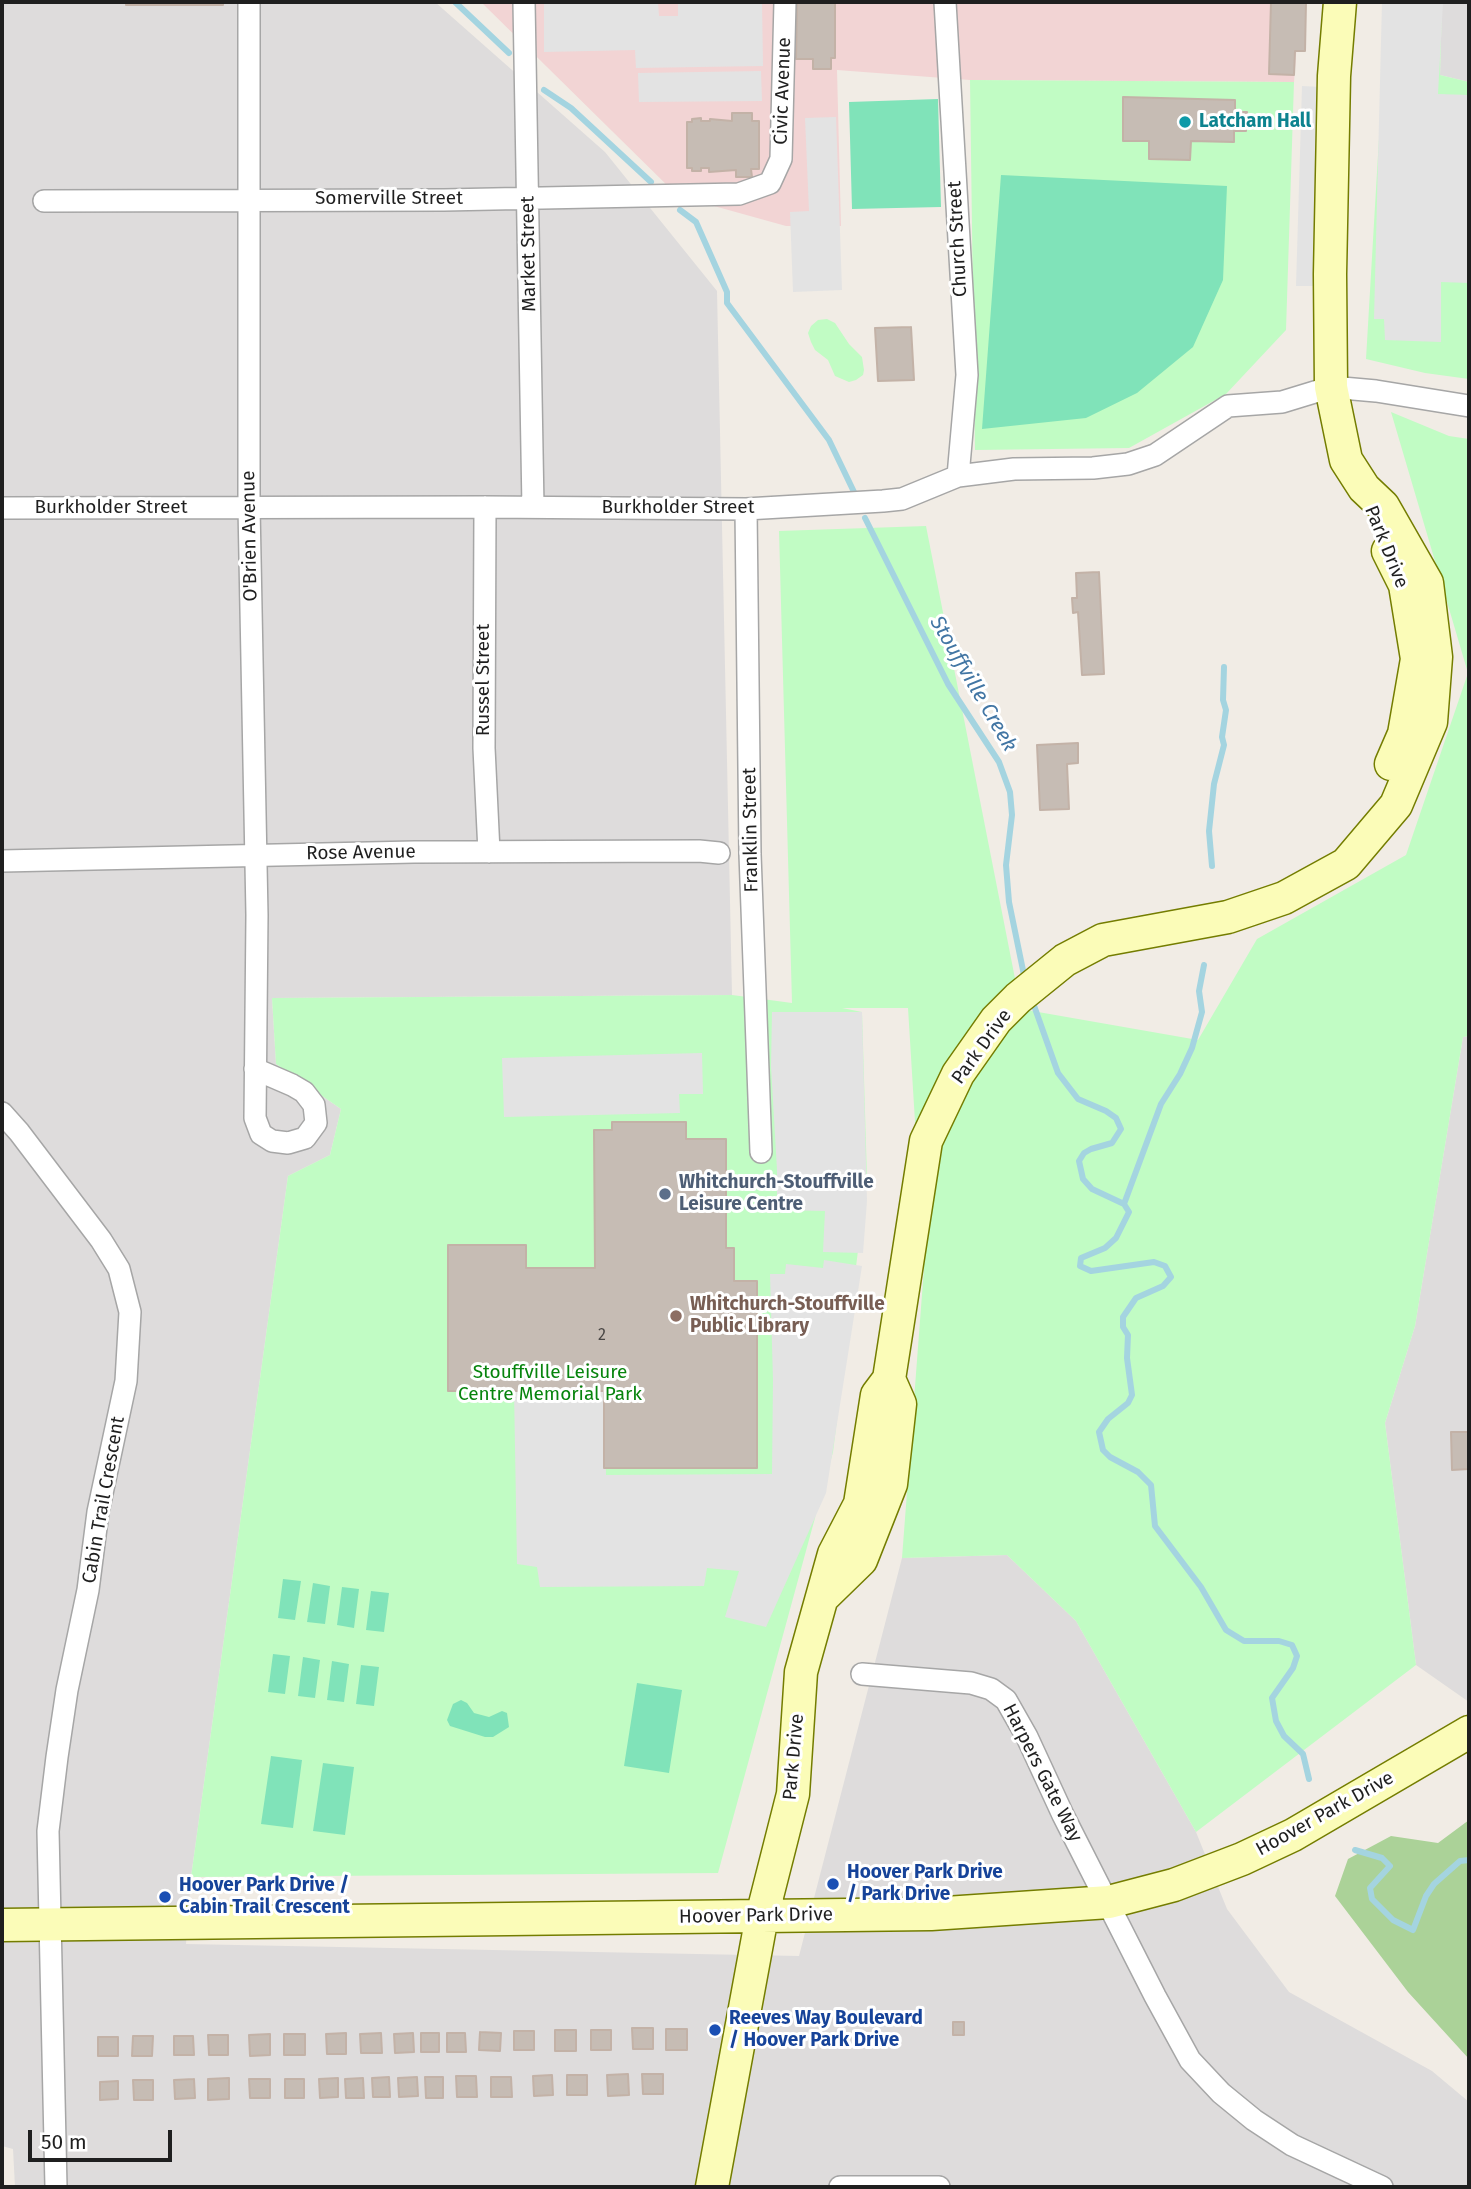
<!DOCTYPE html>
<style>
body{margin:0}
#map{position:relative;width:1471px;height:2189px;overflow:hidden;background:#f1ece5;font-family:"Fira Sans",sans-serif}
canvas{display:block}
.frame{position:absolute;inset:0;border:4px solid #1f1f1f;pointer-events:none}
.scale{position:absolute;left:28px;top:2130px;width:144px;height:32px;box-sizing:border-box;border:4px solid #1f1f1f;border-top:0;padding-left:9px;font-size:21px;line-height:24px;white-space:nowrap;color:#1f1f1f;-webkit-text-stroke:5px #fff;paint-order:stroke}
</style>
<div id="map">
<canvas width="1471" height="2189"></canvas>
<div class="frame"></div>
<div class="scale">50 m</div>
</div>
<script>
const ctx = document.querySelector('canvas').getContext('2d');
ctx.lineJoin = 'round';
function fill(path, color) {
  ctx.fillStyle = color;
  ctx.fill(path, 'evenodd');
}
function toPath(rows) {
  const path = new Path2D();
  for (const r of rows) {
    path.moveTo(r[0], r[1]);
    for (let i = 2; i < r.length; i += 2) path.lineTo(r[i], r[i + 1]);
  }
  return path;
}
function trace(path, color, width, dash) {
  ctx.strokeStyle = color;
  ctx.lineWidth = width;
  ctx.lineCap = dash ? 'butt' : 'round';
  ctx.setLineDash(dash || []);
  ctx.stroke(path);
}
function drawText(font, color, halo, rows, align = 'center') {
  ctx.font = font + ' "Fira Sans",sans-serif';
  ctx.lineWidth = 6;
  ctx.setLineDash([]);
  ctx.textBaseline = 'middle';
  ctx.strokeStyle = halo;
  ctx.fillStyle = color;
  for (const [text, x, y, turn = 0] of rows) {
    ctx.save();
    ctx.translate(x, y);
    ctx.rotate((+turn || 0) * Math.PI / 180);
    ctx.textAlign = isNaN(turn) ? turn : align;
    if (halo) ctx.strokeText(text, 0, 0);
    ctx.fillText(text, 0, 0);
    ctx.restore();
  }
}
fill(toPath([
 [2,2,435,2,605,152,717,291,732,995,272,998,276,1064,341,1109,330,1155,288,1176,191,1877,186,1944,799,1956,902,1558,1007,1555,1076,1621,1196,1832,1227,1909,1289,1992,1432,2071,1469,2102,1469,2187,15,2187,13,2149,2,2146],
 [1442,2,1469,2,1469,82,1440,75],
 [1469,1036,1469,1702,1416,1665,1385,1423,1415,1326,1463,1037]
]), '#dedcdc');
fill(toPath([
 [481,2,1300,2,1294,82,970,80,837,70,841,226,786,226,678,196]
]), '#f2d4d4');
fill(toPath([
 [1469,1820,1469,2059,1408,1992,1335,1896,1348,1859,1391,1836,1438,1843]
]), '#abd298');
fill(toPath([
 [1387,2,1442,2,1440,75,1469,82,1469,379,1425,373,1366,359],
 [970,80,1294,82,1286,330,1226,394,1129,448,975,450],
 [827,319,835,323,849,344,862,357,864,370,863,375,856,380,849,382,835,376,828,360,815,350,811,342,808,333,811,326,818,320],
 [1391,412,1449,436,1469,439,1469,1036,1463,1037,1415,1326,1385,1423,1416,1665,1196,1832,1076,1621,1007,1555,902,1558,924,1268,908,1008,842,1008,862,1012,867,1178,833,1452,718,1873,191,1877,288,1176,330,1155,341,1109,276,1064,272,998,732,995,792,1003,779,531,926,526,1021,1009,1198,1040,1257,939,1406,855,1468,673]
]), '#c1fcc4');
fill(toPath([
 [938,99,941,207,852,209,849,102],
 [1001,175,1227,186,1223,280,1193,347,1137,393,1086,418,982,429],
 [283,1579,301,1581,295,1620,278,1618],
 [313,1583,330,1586,325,1624,307,1622],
 [342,1587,359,1589,354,1628,337,1625],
 [371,1591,389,1593,384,1632,366,1630],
 [273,1654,290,1656,285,1694,268,1692],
 [303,1657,320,1660,315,1698,298,1696],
 [332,1661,349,1664,344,1702,327,1700],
 [361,1665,379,1667,374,1706,356,1704],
 [637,1683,682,1690,669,1773,624,1766],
 [461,1700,467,1703,474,1713,489,1717,502,1711,507,1713,509,1727,493,1737,485,1737,450,1726,447,1720,453,1704],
 [271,1756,302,1760,293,1828,261,1824],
 [323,1763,354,1767,345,1835,313,1831]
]), '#80e3b9');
fill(toPath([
 [544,2,658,2,659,16,678,16,678,2,762,2,763,66,636,68,635,50,544,52],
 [1382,2,1443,2,1438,94,1469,95,1469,283,1441,282,1441,342,1385,340,1384,319,1374,319],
 [761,71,762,101,639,102,638,73],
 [1302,86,1321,87,1315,286,1296,286],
 [836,117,842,290,793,292,790,212,809,211,805,118],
 [772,1012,862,1012,867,1201,863,1253,823,1252,825,1211,777,1210,777,1170,771,1066],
 [702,1053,703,1094,679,1094,680,1113,504,1117,502,1058],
 [824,1260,862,1266,826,1493,766,1627,725,1617,739,1571,707,1568,704,1586,540,1587,537,1567,517,1564,514,1389,605,1388,606,1475,772,1474,773,1380,770,1274,785,1274,786,1264,823,1268]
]), '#e3e3e3');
trace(toPath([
 [455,2,509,53],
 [544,90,571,108,651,182],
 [680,210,696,222,727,292,727,303,829,440,854,492],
 [865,518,948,684,999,762,1010,792,1012,815,1006,865,1009,902,1025,980],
 [1212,866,1209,831,1214,784,1224,745,1222,737,1226,710,1223,700,1224,667],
 [1032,1000,1058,1073,1078,1099,1106,1111,1116,1118,1121,1129,1112,1143,1091,1149,1084,1153,1079,1161,1083,1179,1092,1189,1124,1204,1129,1212,1116,1238,1105,1248,1081,1258,1080,1266,1091,1271,1154,1262,1165,1266,1171,1277,1163,1286,1136,1298,1123,1317,1123,1327,1128,1335,1127,1358,1132,1395,1128,1403,1108,1419,1099,1432,1103,1450,1110,1457,1138,1472,1151,1485,1155,1526,1201,1587,1226,1630,1244,1641,1279,1641,1292,1645,1297,1656,1293,1668,1272,1698,1276,1721,1284,1736,1303,1754,1309,1779],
 [1124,1204,1161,1104,1180,1074,1192,1048,1202,1012,1199,991,1204,965],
 [1355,1850,1382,1858,1390,1866,1370,1888,1372,1899,1393,1920,1413,1930,1426,1896,1434,1884,1460,1861,1469,1860]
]), '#a4d4e0', 6);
const building = toPath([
 [126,2,223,2,223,5,126,5,126,2],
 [797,2,835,2,835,58,831,58,831,69,813,69,813,59,796,59,797,2],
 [1271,2,1306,2,1305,51,1295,51,1294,75,1269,74,1271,2],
 [1123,97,1235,100,1235,112,1247,112,1246,131,1234,131,1234,142,1191,141,1190,160,1149,159,1149,141,1123,141,1123,97],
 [732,113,752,113,752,121,759,121,759,169,751,169,752,177,736,177,736,170,709,172,709,168,701,168,701,171,692,171,692,168,687,168,687,122,692,122,692,119,701,118,701,121,710,121,710,119,732,121,732,113],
 [911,327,914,380,878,381,875,328,911,327],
 [1099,572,1104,674,1082,675,1078,612,1073,613,1072,598,1077,598,1076,573,1099,572],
 [1078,743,1078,763,1067,764,1069,809,1040,810,1037,745,1078,743],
 [612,1122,686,1122,686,1139,726,1139,726,1248,734,1248,734,1281,757,1281,757,1468,604,1468,604,1391,448,1391,448,1245,526,1245,526,1268,595,1268,594,1130,612,1130,612,1122],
 [1451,1432,1469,1432,1469,1469,1452,1470,1451,1432],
 [953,2022,964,2022,964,2035,953,2035,953,2022],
 [632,2028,653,2028,653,2049,633,2049,632,2028],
 [666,2029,687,2029,687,2050,666,2050,666,2029],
 [555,2030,576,2030,576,2051,555,2051,555,2030],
 [591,2030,611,2030,611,2050,591,2050,591,2030],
 [514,2031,534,2031,534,2050,514,2050,514,2031],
 [480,2032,501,2033,500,2051,479,2050,480,2032],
 [346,2033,346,2054,327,2054,326,2034,346,2033],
 [381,2033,382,2053,361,2053,360,2034,381,2033],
 [413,2033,414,2052,395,2053,394,2034,413,2033],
 [421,2033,439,2033,439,2052,421,2052,421,2033],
 [447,2033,465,2033,466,2052,447,2052,447,2033],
 [270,2034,270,2055,250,2056,249,2035,270,2034],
 [284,2034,305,2034,305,2055,284,2055,284,2034],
 [208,2035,228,2035,228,2055,209,2055,208,2035],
 [133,2036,153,2036,152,2056,132,2056,133,2036],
 [174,2036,193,2036,194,2055,174,2055,174,2036],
 [98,2037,118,2037,118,2056,98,2056,98,2037],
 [628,2074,629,2095,608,2096,607,2075,628,2074],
 [642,2074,663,2074,663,2094,643,2094,642,2074],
 [552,2075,553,2095,534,2096,533,2076,552,2075],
 [567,2075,587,2075,587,2095,567,2095,567,2075],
 [456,2076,476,2076,477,2097,457,2097,456,2076],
 [389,2077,390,2097,373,2097,372,2078,389,2077],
 [417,2077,418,2096,399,2097,398,2078,417,2077],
 [425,2077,443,2077,443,2098,426,2098,425,2077],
 [491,2077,511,2077,512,2097,491,2097,491,2077],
 [229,2078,229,2099,208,2100,208,2079,229,2078],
 [338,2078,338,2097,320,2098,319,2079,338,2078],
 [363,2078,364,2098,346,2098,345,2079,363,2078],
 [194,2079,195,2098,175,2099,174,2080,194,2079],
 [249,2079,270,2079,270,2098,250,2098,249,2079],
 [285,2079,304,2079,304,2098,285,2098,285,2079],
 [133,2080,153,2080,153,2100,134,2100,133,2080],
 [118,2081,118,2099,100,2100,100,2082,118,2081]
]);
fill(building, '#c6bcb4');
trace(building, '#c3b2a7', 2);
const street = toPath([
 [249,2,249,507,257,915,255,1118,261,1134,272,1141,288,1143,305,1138,316,1123,314,1105,304,1092,292,1085,255,1069],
 [524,2,533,507],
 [945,2,967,375,958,476],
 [44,201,444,200,739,194,770,183,781,159,785,2],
 [485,507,484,748,489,852],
 [2,508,485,507,746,509,883,501,902,499,958,476,1014,469,1093,468,1128,464,1155,455,1228,406,1282,402,1331,387,1376,391,1469,406],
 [746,509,750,854,761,1152],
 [2,861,414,852,699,851,719,853],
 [2,1113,19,1132,101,1240,119,1269,130,1312,126,1381,98,1512,88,1590,67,1690,57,1757,48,1831,56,2187],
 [862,1674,971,1683,991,1689,1006,1700,1027,1737,1063,1815,1155,1996,1190,2060,1221,2093,1254,2120,1292,2145,1382,2187],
 [840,2187,939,2187]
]);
const secondary = toPath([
 [1388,551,1405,585,1417,659,1404,734,1391,764],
 [824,1596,861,1560,891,1484,900,1404,889,1379],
 [2,1925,931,1914,1109,1902,1174,1885,1242,1859,1293,1835,1469,1732],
 [712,2187,762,1916,793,1794,801,1672,834,1554,860,1504,877,1395,889,1379,926,1141,958,1074,996,1020,1018,998,1065,960,1103,940,1228,917,1284,898,1346,864,1396,805,1431,722,1436,657,1427,583,1383,506,1364,488,1346,460,1331,387,1330,274,1334,76,1340,2]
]);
trace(street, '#a6a6a6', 24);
trace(secondary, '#747d00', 35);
trace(street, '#fff', 21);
trace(secondary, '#fbfcb8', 32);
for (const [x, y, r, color] of [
 [1185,122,7,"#0f9aa8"],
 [665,1194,7,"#5c6f8a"],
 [676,1316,7,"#8d6e63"],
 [833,1884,7,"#1a4fb4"],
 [165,1897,7,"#1a4fb4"],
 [715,2030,7,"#1a4fb4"]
]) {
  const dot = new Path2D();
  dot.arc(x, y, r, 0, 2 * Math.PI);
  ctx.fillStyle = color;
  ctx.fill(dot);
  trace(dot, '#fff', 2.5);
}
drawText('16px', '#494644', null, [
 ["2",602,1336]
]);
drawText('19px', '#1f1f1f', '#fff', [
 ["Civic Avenue",783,91,-88],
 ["Somerville Street",389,199],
 ["Church Street",958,239,-93],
 ["Market Street",529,254,-91],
 ["Burkholder Street",111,508],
 ["Burkholder Street",678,508],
 ["O'Brien Avenue",250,536,-91],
 ["Park Drive",1386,547,68],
 ["Russel Street",484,680,-90],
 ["Franklin Street",751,830,-91],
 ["Rose Avenue",361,853,-1],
 ["Park Drive",982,1047,-54],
 ["Cabin Trail Crescent",104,1500,-80],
 ["Park Drive",794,1757,-85],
 ["Harpers Gate Way",1042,1773,63],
 ["Hoover Park Drive",1325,1814,-29],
 ["Hoover Park Drive",756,1916,-1]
]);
drawText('bold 19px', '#0d838f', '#fff', [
 ["Latcham Hall",1199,122]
], 'left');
drawText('bold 19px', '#4e5e75', '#fff', [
 ["Whitchurch-Stouffville",679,1183],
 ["Leisure Centre",679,1205]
], 'left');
drawText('bold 19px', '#785e54', '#fff', [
 ["Whitchurch-Stouffville",690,1305],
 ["Public Library",690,1327]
], 'left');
drawText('19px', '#07840d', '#fff', [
 ["Stouffville Leisure",550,1373],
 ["Centre Memorial Park",550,1395]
]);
drawText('bold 19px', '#164399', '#fff', [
 ["Hoover Park Drive",847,1873],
 ["/ Park Drive",847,1895],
 ["Hoover Park Drive /",179,1886],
 ["Cabin Trail Crescent",179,1908],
 ["Reeves Way Boulevard",729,2019],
 ["/ Hoover Park Drive",729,2041]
], 'left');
drawText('italic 21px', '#4276a4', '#fff', [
 ["Stouffville Creek",973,684,60]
]);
</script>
